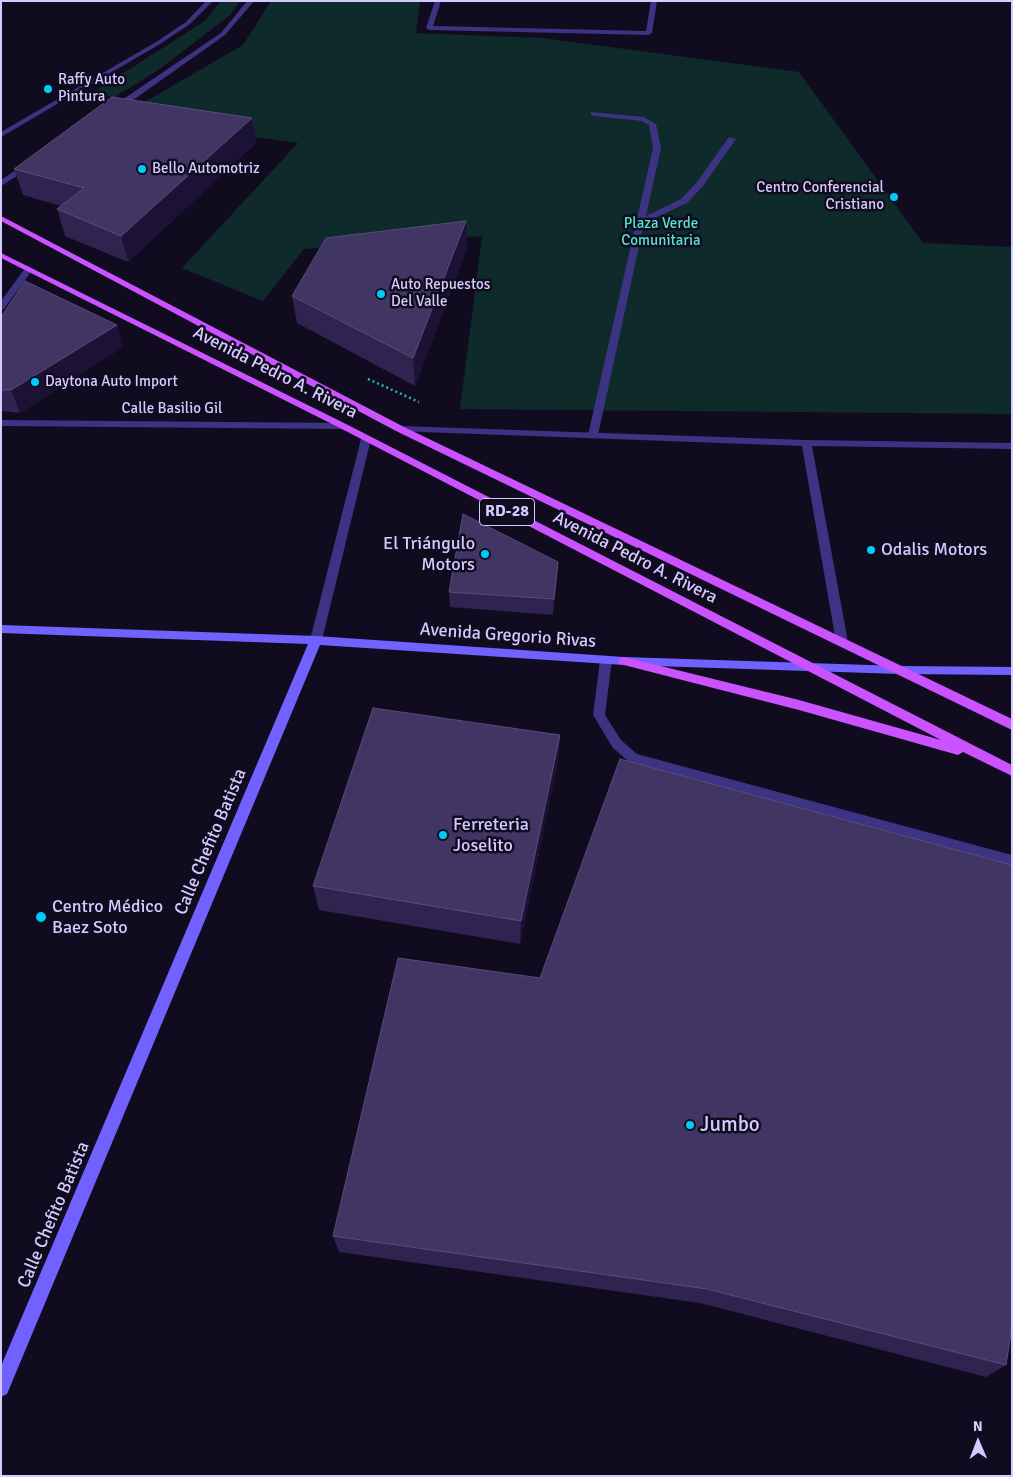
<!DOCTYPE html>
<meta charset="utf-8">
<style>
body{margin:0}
#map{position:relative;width:1013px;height:1477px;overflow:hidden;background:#110b20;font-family:Signika,sans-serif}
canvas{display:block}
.frame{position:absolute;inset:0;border:2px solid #d5cbff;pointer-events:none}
.north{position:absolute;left:953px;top:1417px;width:50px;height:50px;-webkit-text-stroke:4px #110b20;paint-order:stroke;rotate:359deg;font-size:14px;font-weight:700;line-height:20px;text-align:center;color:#d5cbff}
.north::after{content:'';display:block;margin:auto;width:18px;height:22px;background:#d5cbff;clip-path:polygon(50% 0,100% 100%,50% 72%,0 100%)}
</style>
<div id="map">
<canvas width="1013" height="1477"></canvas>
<div class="frame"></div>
<div class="north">N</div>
</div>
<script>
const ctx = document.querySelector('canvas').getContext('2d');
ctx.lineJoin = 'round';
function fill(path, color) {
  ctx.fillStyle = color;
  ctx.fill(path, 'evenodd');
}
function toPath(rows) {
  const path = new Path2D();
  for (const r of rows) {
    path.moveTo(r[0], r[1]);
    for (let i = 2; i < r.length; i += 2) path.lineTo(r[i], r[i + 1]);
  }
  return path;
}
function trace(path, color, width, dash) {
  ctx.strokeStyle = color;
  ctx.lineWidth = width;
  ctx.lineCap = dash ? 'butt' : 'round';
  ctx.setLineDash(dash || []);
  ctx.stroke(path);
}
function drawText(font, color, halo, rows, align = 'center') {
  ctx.font = font + ' Signika,sans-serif';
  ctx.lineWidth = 5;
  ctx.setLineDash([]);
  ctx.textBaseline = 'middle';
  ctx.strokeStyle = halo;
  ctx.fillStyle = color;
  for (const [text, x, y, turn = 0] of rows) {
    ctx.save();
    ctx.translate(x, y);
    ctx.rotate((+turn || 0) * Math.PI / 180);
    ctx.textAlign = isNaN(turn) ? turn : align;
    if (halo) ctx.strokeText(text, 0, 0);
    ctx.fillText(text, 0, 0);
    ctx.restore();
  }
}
fill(toPath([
 [221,1,240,1,229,16,157,71,113,98,95,91,205,21],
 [271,1,420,1,416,33,542,38,799,72,923,243,1012,247,1012,414,460,409,482,236,304,249,263,301,182,268,298,143,117,118,243,45]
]), '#0e2a2b');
trace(toPath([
 [368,379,419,402]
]), '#26b6b8', 2.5, [2, 3]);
fill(toPath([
 [591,112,644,117,656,124,661,148,646,216,681,199,697,182,729,137,736,139,703,186,687,203,644,223,598,435,593,438,588,435,653,148,649,125,642,121,594,116,590,114,591,112],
 [606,656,612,660,605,715,621,740,637,754,1012,855,1012,867,629,762,613,748,593,715,600,660,606,656]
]), '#3c3382');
fill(toPath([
 [206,1,213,1,190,24,160,44,1,137,1,132,156,42,186,22,206,1],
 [247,1,254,1,225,35,119,110,113,110,113,106,221,33,247,1],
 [435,1,441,1,433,26,646,31,651,1,657,1,652,33,649,35,429,30,426,28,435,1],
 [27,163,34,165,1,186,1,180,27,163],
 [26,267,33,269,4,309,1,310,1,301,26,267],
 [1,420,343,423,348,426,343,429,1,426,1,420],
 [400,426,806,440,1012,443,1012,449,812,446,848,642,842,646,836,642,802,446,396,431,396,427,400,426]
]), '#3c3382');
fill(toPath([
 [366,436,371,439,322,640,316,644,310,640,361,439,366,436]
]), '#3c3382');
fill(toPath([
 [1,625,316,636,624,657,900,666,1012,667,1012,675,900,674,624,665,320,645,7,1394,1,1397,1,1366,308,644,1,633,1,625]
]), '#7162ff');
fill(toPath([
 [1,216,404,427,1012,719,1012,730,396,431,1,221,1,216],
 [1,253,346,424,1012,765,1012,776,963,752,958,755,799,710,620,664,618,661,620,658,624,657,799,700,941,740,340,428,1,258,1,253]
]), '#cb52ff');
fill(toPath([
 [256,143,128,262,65,236,57,209,61,206,23,195,14,169],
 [466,221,467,248,415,386,297,323,292,296],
 [1,317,117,325,123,347,20,413,1,411],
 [558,562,557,577,553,615,450,607,449,592],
 [560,735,558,761,520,944,319,910,313,886],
 [540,978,1006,1365,986,1377,700,1303,339,1252,333,1236]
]), '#2f2350');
fill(toPath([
 [252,118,256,143,128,262,121,236],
 [466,221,467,248,415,386,413,358],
 [117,325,123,347,20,413,11,390],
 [558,562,557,577,553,615,554,599],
 [560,735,558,761,520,944,521,921]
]), '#1c1235');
const building = toPath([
 [112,97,252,118,121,236,57,209,84,188,14,169,112,97],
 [466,221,413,358,292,296,326,238,466,221],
 [25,281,117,325,11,390,1,390,1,317,25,281],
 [463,514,558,562,554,599,449,592,463,514],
 [373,708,560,735,521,921,313,886,373,708],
 [620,759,1012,865,1012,1327,1006,1365,707,1289,333,1236,398,958,540,978,620,759]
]);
fill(building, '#413563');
trace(building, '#584c7b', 1);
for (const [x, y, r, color] of [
 [48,89,5,"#00cbf6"],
 [142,169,5,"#00cbf6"],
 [894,197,5,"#00cbf6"],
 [381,294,5,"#00cbf6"],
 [35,382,5,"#00cbf6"],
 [871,550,5,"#00cbf6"],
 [485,554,5,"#00cbf6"],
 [443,835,5,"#00cbf6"],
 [41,917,6,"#00cbf6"],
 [690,1125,5,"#00cbf6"]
]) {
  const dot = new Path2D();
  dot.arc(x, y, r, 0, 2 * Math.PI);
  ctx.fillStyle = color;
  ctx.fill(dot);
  trace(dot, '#110b20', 2);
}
drawText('15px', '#d5cbff', '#110b20', [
 ["Raffy Auto",58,80],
 ["Pintura",58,97],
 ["Bello Automotriz",152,169],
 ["Centro Conferencial",884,188,"right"],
 ["Cristiano",884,205,"right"],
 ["Auto Repuestos",391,285],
 ["Del Valle",391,302],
 ["Daytona Auto Import",45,382]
], 'left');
drawText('15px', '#50e6cb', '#110b20', [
 ["Plaza Verde",661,224],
 ["Comunitaria",661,241]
]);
drawText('15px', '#d5cbff', '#110b20', [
 ["Calle Basilio Gil",172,409]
]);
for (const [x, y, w] of [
 [507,512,55]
]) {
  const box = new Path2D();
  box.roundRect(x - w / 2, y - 13.5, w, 27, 4);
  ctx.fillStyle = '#110b20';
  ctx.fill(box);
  trace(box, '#d5cbff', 1);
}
drawText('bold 16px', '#d5cbff', null, [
 ["RD-28",507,512]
]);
drawText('18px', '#d5cbff', '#110b20', [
 ["Avenida Pedro A. Rivera",275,373,27],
 ["Avenida Pedro A. Rivera",635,558,27],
 ["Avenida Gregorio Rivas",508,636,4],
 ["Calle Chefito Batista",211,842,-67],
 ["Calle Chefito Batista",54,1215,-67]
]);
drawText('18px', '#d5cbff', '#110b20', [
 ["El Triángulo",475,544,"right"],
 ["Motors",475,565,"right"],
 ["Odalis Motors",881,550],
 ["Ferreteria",453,825],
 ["Joselito",453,846],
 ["Centro Médico",52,907],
 ["Baez Soto",52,928]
], 'left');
drawText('21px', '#d5cbff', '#110b20', [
 ["Jumbo",700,1125]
], 'left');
</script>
